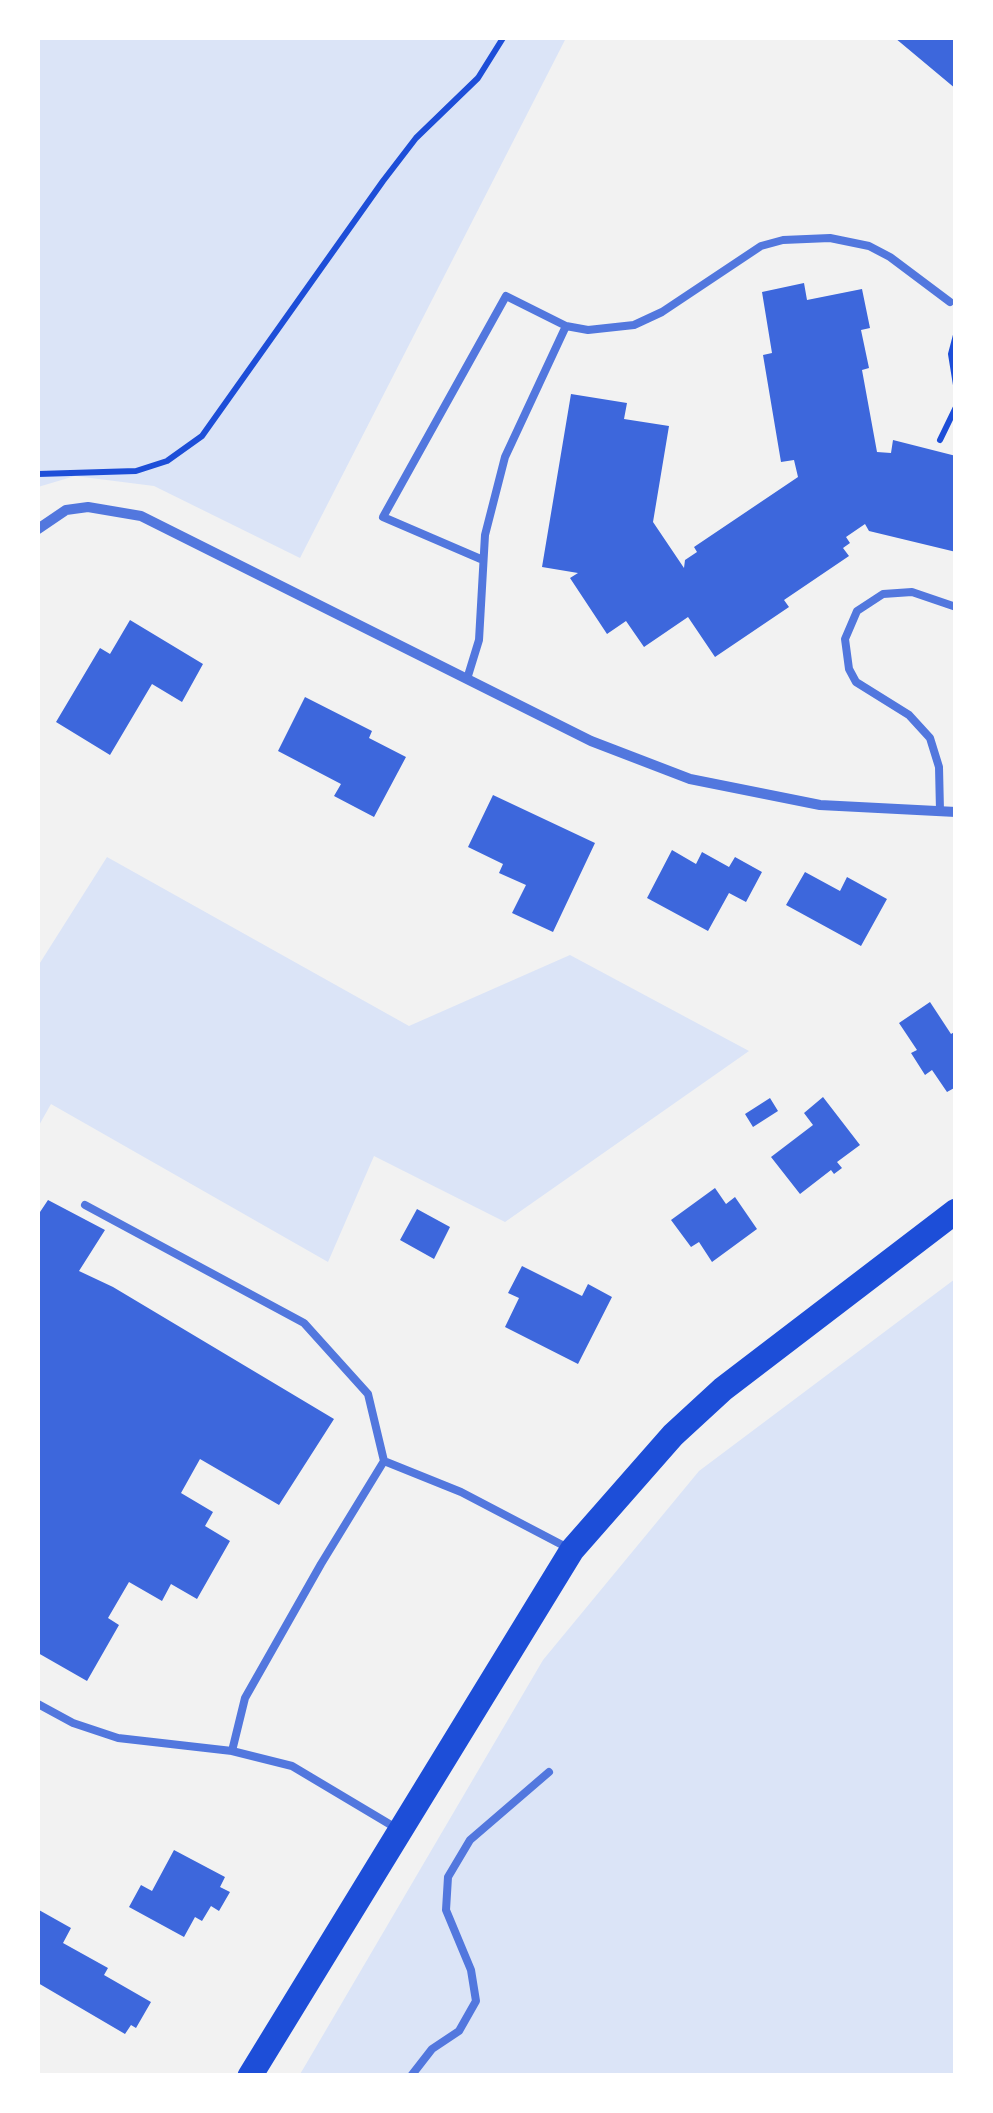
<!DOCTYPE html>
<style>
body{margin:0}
#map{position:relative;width:993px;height:2113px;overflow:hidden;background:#f2f2f2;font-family:Roboto,sans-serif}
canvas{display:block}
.frame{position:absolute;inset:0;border:40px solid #fff;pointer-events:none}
</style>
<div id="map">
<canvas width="993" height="2113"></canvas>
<div class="frame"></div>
</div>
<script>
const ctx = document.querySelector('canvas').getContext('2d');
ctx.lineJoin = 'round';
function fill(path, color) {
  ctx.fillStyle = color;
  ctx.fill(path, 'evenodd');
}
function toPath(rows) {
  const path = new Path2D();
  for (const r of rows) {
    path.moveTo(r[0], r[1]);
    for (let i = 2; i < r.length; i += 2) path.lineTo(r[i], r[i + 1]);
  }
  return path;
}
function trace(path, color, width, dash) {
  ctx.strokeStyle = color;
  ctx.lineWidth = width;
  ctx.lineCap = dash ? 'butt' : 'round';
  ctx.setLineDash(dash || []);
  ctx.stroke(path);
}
fill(toPath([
 [38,38,566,38,300,558,154,486,75,476,38,487],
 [107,857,409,1026,570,955,749,1051,505,1222,374,1156,328,1262,51,1104,38,1127,38,966],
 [955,1279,955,2075,299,2076,543,1660,699,1471]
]), '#dbe4f7');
fill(toPath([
 [895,38,956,38,956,89],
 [804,283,807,300,862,289,870,328,861,330,869,368,862,370,877,452,891,453,893,440,956,456,956,552,869,531,865,524,846,537,850,543,843,548,849,556,784,600,789,607,715,657,688,617,644,647,626,621,607,634,570,578,578,573,542,567,571,394,627,403,624,419,669,426,653,522,684,568,685,560,697,552,694,547,798,477,794,460,781,462,763,355,772,353,762,292],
 [130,620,203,664,182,702,152,684,110,755,56,722,100,648,110,654],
 [305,697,372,731,369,738,406,757,374,817,334,796,341,784,278,751],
 [493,795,595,843,553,932,512,913,526,885,499,873,503,864,468,847],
 [672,850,696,864,702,852,729,867,735,857,762,872,746,902,729,893,708,931,647,898],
 [805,872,840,891,847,877,887,899,861,946,786,905],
 [930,1002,951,1034,956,1031,956,1087,947,1092,932,1070,925,1075,911,1053,917,1050,899,1023],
 [823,1097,860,1145,837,1162,842,1168,834,1174,831,1170,800,1194,771,1157,813,1125,804,1113],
 [770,1098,778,1111,753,1127,745,1114],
 [715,1188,726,1204,735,1197,757,1229,712,1262,699,1242,691,1247,671,1220],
 [48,1200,105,1230,79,1271,113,1287,334,1419,279,1505,200,1459,181,1493,213,1512,205,1526,230,1541,197,1599,171,1584,162,1601,129,1582,108,1618,119,1625,87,1681,38,1653,38,1215],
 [417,1209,450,1227,434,1259,400,1240],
 [522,1266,582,1296,588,1284,612,1297,578,1364,505,1327,519,1298,508,1293],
 [174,1850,225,1877,220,1887,230,1892,219,1911,211,1906,202,1921,195,1917,184,1937,129,1907,141,1885,152,1891],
 [39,1910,71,1928,63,1943,108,1968,104,1975,151,2002,136,2028,131,2025,125,2034,38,1983]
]), '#3d67dc');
trace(toPath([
 [956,335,951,354,956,385],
 [940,440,956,407],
 [38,474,136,471,167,461,202,436,383,181,416,138,478,78,503,38]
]), '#1d4ed8', 6);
trace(toPath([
 [483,560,383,517,506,296,566,326,588,330,634,325,662,312,761,246,783,240,830,238,869,246,890,257,950,302],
 [467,679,479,640,485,535,505,457,566,326],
 [940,811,939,767,930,738,909,715,856,682,849,669,845,639,857,611,883,594,912,592,956,607],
 [85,1205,304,1323,368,1394,384,1461],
 [38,1704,73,1723,118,1738,232,1751],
 [396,1828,292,1766,232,1751,245,1698,321,1564,384,1461,461,1492,568,1548],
 [411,2076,432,2049,459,2031,476,2001,471,1970,446,1910,448,1877,470,1840,549,1772]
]), '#5277de', 8);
trace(toPath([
 [38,529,66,510,88,507,141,516,591,741,690,779,820,805,956,812]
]), '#5277de', 10);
trace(toPath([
 [250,2076,572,1550,673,1435,723,1389,956,1211]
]), '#1d4ed8', 25);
</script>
